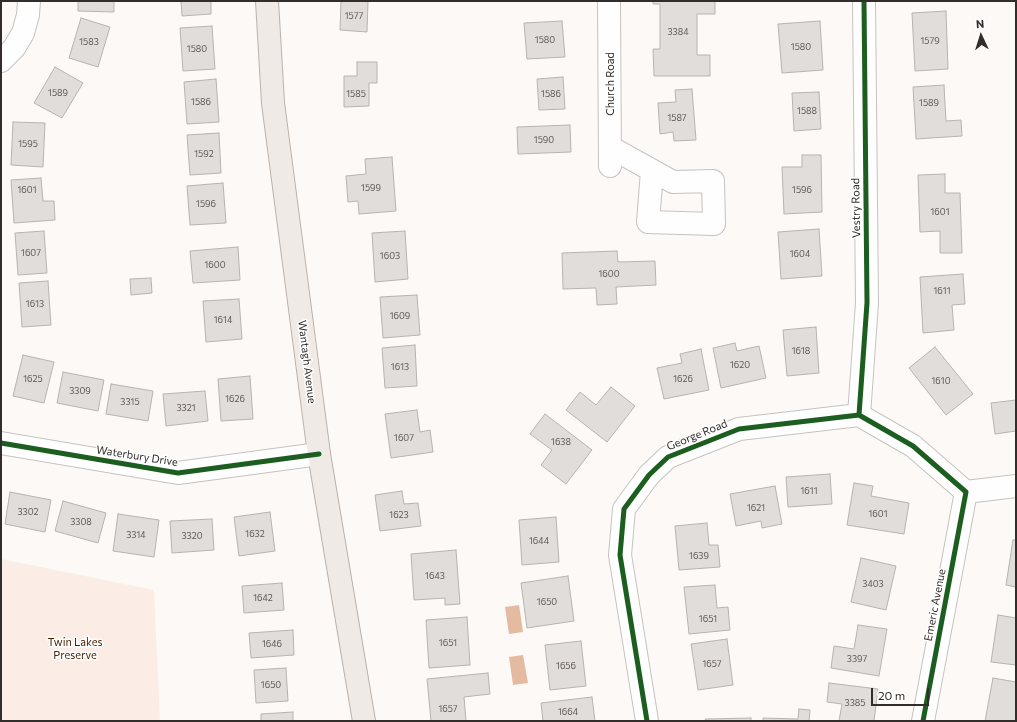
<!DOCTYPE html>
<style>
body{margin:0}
#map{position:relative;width:1017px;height:722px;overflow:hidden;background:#fcf9f7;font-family:Commissioner,sans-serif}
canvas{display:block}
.frame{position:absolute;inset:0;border:2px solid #322d2a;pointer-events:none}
.north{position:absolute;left:961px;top:16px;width:40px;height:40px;-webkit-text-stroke:3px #fff;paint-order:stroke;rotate:356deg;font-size:11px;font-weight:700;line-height:16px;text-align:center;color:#322d2a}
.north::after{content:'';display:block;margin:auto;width:14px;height:18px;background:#322d2a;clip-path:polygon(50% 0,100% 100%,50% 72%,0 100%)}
.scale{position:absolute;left:871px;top:688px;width:58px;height:18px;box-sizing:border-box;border:2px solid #322d2a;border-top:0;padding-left:5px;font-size:12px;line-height:14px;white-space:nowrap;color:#322d2a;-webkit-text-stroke:3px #fff;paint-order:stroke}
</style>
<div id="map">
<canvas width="1017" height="722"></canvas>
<div class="frame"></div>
<div class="north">N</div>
<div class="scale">20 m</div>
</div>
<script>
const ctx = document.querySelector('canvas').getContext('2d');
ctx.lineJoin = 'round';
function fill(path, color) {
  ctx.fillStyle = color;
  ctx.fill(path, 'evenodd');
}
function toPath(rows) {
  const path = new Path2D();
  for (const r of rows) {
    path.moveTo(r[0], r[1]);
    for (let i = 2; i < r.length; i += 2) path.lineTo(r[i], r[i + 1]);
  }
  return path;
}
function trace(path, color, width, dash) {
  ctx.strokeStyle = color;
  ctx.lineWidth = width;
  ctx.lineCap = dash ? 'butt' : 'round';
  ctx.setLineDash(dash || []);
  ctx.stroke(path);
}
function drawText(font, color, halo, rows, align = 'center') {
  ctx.font = font + ' Commissioner,sans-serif';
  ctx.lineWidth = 3;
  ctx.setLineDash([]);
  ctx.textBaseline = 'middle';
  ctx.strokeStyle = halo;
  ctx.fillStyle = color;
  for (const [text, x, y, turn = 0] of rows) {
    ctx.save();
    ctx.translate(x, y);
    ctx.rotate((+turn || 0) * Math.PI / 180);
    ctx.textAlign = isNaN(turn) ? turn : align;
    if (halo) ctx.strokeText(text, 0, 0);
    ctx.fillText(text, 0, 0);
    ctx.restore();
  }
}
fill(toPath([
 [1,559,154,590,160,721,1,721]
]), '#fbede5');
fill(toPath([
 [519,605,523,632,509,634,505,607],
 [523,655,528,683,513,685,509,657]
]), '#e4bba0');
const building = toPath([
 [78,1,114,1,114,12,78,11,78,1],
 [181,1,211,1,211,14,182,16,181,1],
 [341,1,368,1,367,32,340,30,341,1],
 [653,1,715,1,715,14,697,14,697,55,710,55,710,76,654,76,653,49,660,49,660,4,653,4,653,1],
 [946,11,948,69,915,71,912,13,946,11],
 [81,18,110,27,98,67,69,58,81,18],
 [562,21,565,57,527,59,524,23,562,21],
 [820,21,823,70,782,73,778,24,820,21],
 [212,26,215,69,183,71,180,28,212,26],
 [357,62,377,62,377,83,369,83,369,106,344,107,344,76,357,76,357,62],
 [55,67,83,83,62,118,34,103,55,67],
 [563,77,565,109,539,110,537,79,563,77],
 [216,79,219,122,187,124,184,82,216,79],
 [944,85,946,121,961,120,962,136,916,139,913,87,944,85],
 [692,89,696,140,674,141,673,132,660,134,658,103,676,102,675,90,692,89],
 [819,92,821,129,794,131,792,93,819,92],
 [13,122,45,123,43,167,11,165,13,122],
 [570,125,571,152,518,154,517,127,570,125],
 [219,133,221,173,190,175,187,135,219,133],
 [802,155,821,155,822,212,784,214,782,167,802,167,802,155],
 [392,157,396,211,359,214,358,201,348,202,346,176,366,174,365,159,392,157],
 [945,174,945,193,960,193,962,253,940,253,940,231,920,232,918,175,945,174],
 [41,178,43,201,54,201,55,220,14,223,11,180,41,178],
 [223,183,226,223,190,225,187,186,223,183],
 [819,229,822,276,781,279,778,232,819,229],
 [44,231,47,273,18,275,15,233,44,231],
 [405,231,408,279,375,282,372,233,405,231],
 [238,247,240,280,193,283,190,251,238,247],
 [617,251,618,262,655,261,656,285,616,287,617,304,597,305,596,288,563,289,562,253,617,251],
 [963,274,965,304,952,305,954,330,923,333,920,277,963,274],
 [151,278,152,293,131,295,130,279,151,278],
 [48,281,51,325,22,327,19,283,48,281],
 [417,295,420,335,383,338,380,297,417,295],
 [239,299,242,339,206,342,203,301,239,299],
 [816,327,819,373,787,376,783,330,816,327],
 [735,343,737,351,759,346,766,378,721,388,713,348,735,343],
 [415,345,417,386,385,388,382,348,415,345],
 [935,347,973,394,946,415,909,368,935,347],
 [701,349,709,390,664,399,657,368,682,363,680,354,701,349],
 [23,355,54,362,44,403,13,396,23,355],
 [63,372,104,380,98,411,57,403,63,372],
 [250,376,253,419,221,421,218,379,250,376],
 [111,384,153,391,148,421,106,414,111,384],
 [611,387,635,406,607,442,566,410,580,392,596,405,611,387],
 [205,391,208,421,166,426,163,394,205,391],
 [1016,400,1016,431,995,434,991,403,1016,400],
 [417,410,420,432,430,430,433,452,391,458,385,414,417,410],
 [545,414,592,450,566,484,541,465,552,450,530,434,545,414],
 [830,474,832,504,788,507,786,477,830,474],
 [854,483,873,486,871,496,909,503,904,534,847,525,854,483],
 [775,486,782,524,762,528,761,521,736,526,730,494,775,486],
 [402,491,404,504,418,503,421,526,380,531,375,495,402,491],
 [10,492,51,500,45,532,5,524,10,492],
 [63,501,106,513,98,543,55,531,63,501],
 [270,512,275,551,239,556,234,517,270,512],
 [118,514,159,520,154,557,113,551,118,514],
 [556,517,559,562,522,565,519,520,556,517],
 [212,519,214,550,172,553,170,521,212,519],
 [707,523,709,545,718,545,720,567,679,570,675,526,707,523],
 [1013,540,1016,540,1016,587,1006,585,1013,540],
 [456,550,460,604,445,605,445,598,414,600,411,554,456,550],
 [861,558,896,566,886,610,851,602,861,558],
 [568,576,574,621,527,628,521,583,568,576],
 [282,583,284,610,244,613,242,586,282,583],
 [715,585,717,608,728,607,730,630,689,634,684,587,715,585],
 [998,615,1016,618,1016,665,991,662,998,615],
 [467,617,470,665,429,668,426,620,467,617],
 [858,625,887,629,879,676,831,668,834,646,854,649,858,625],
 [293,630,294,655,251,658,249,633,293,630],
 [727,639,733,685,698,690,691,644,727,639],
 [581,641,586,686,550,690,545,645,581,641],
 [286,668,288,701,256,703,254,670,286,668],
 [488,673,490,694,464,697,466,721,431,721,427,679,488,673],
 [993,678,1016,682,1016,721,985,721,993,678],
 [829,683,878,689,874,721,839,721,842,704,827,702,829,683],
 [592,697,595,721,543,721,541,703,592,697],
 [799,709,810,710,809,721,763,721,763,718,798,719,799,709],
 [293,712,293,721,261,721,261,714,293,712],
 [751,718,751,721,706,721,705,719,751,718]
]);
fill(building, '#e1ddda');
trace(building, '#b7b3b1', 1);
const minor = toPath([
 [609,1,610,166],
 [1,61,14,48,23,33,28,15,29,1],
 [610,147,673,182,713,181,714,224,648,222,652,171],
 [859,415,867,303,864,1],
 [1,443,178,473,319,454],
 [966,492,1016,486],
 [647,721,620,555,624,509,649,475,668,457,739,429,859,415,913,446,966,492],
 [923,721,966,492]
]);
const major = toPath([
 [267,1,273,103,319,454,364,721]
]);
trace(minor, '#c6c2bf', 24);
trace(major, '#bcb1a9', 24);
trace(minor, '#fffefe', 22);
trace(major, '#f0eae6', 22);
trace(toPath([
 [859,415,867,303,864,1],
 [1,443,178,473,319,454],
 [647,721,620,555,624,509,649,475,668,457,739,429,859,415,913,446,966,492,923,721]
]), '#1b5e20', 5);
drawText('9px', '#5e5956', null, [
 ["1577",354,16],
 ["3384",678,32],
 ["1580",545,40],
 ["1579",930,41],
 ["1583",89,42],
 ["1580",801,47],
 ["1580",197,49],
 ["1589",58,93],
 ["1585",356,94],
 ["1586",551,94],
 ["1586",201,102],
 ["1589",929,103],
 ["1588",807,111],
 ["1587",677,118],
 ["1590",544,140],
 ["1595",28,144],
 ["1592",204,154],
 ["1599",371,188],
 ["1601",27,190],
 ["1596",802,190],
 ["1596",206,204],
 ["1601",940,212],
 ["1607",31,253],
 ["1604",800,254],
 ["1603",390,256],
 ["1600",215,265],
 ["1600",609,274],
 ["1611",942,291],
 ["1613",35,304],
 ["1609",400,316],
 ["1614",223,320],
 ["1618",801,351],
 ["1620",740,365],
 ["1613",400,367],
 ["1625",33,379],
 ["1626",683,379],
 ["1610",941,381],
 ["3309",80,391],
 ["1626",235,399],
 ["3315",130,402],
 ["3321",186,408],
 ["1607",404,438],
 ["1638",561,442],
 ["1611",809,491],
 ["1621",756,508],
 ["3302",28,512],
 ["1601",878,514],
 ["1623",399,515],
 ["3308",81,522],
 ["1632",255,534],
 ["3314",136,535],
 ["3320",192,536],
 ["1644",539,541],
 ["1639",699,556],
 ["1643",435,576],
 ["3403",873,584],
 ["1642",263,598],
 ["1650",547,602],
 ["1651",708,619],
 ["1651",448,643],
 ["1646",272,644],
 ["3397",857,659],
 ["1657",712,664],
 ["1656",566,666],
 ["1650",271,685],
 ["3385",855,703],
 ["1657",448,709],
 ["1664",568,712]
]);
drawText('11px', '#322d2a', '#fff', [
 ["Church Road",610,84,-90],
 ["Vestry Road",856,208,-91],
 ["Wantagh Avenue",307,362,83],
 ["George Road",697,435,-22],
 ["Waterbury Drive",137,456,9],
 ["Emeric Avenue",935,605,-79]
]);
drawText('11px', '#482305', '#fff', [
 ["Twin Lakes",75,642],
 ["Preserve",75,655]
]);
</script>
